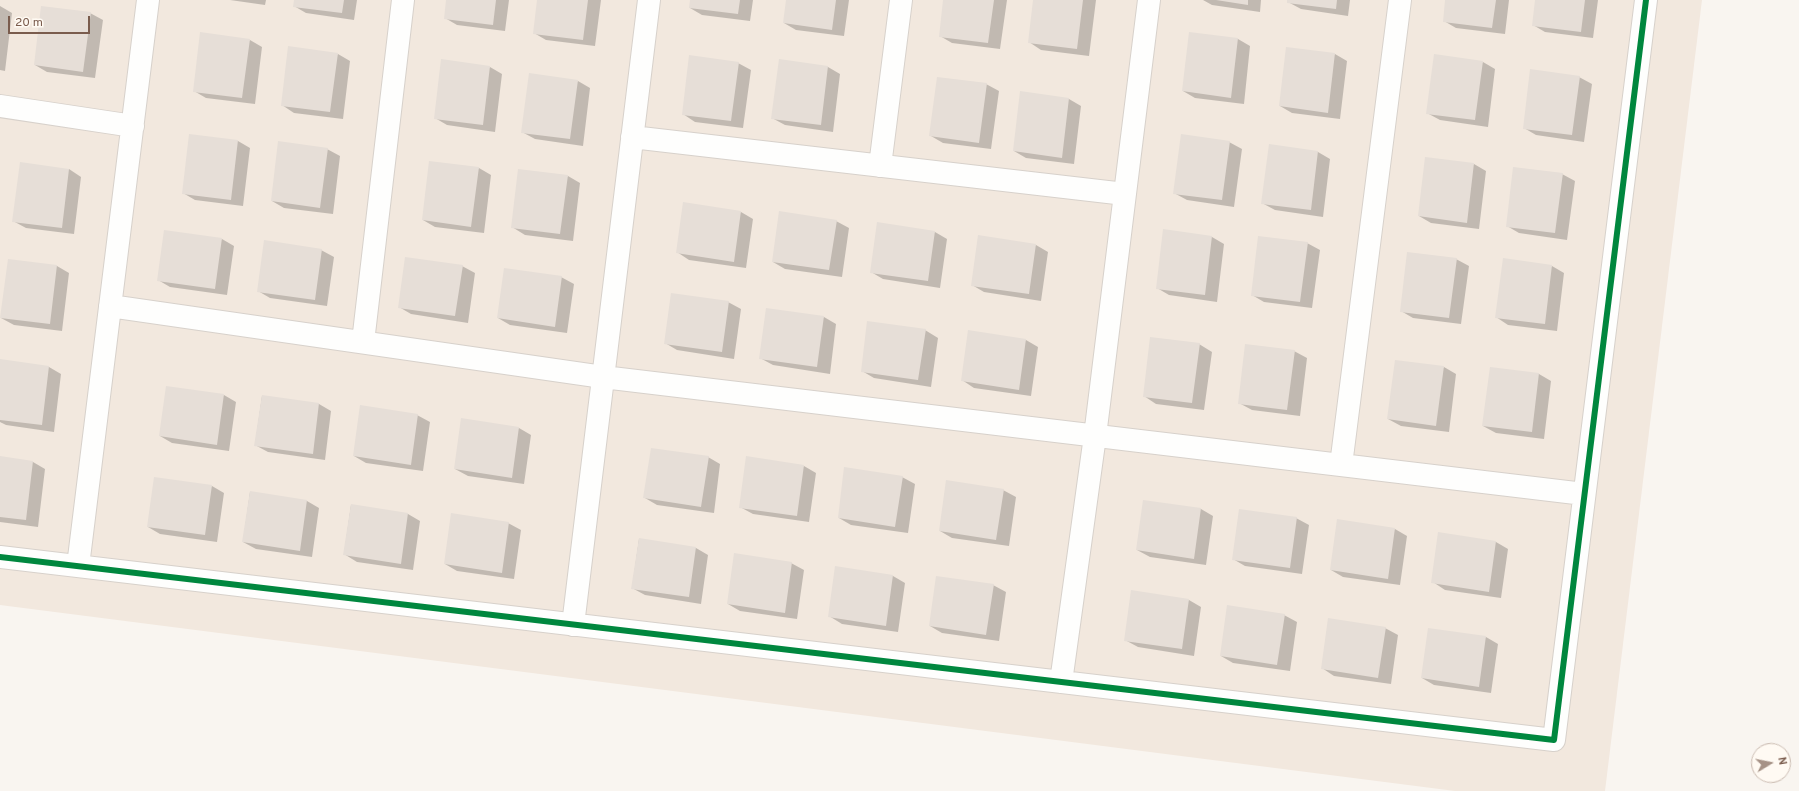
<!DOCTYPE html>
<style>
body{margin:0}
#map{position:relative;width:1799px;height:791px;overflow:hidden;background:#f9f5f0;font-family:Overpass,sans-serif}
canvas{display:block}
.north{position:absolute;left:1751px;top:743px;width:40px;height:40px;box-sizing:border-box;background:#fffaf3;border:1px solid #cabbb1;border-radius:50%;rotate:80deg;font-size:11px;font-weight:700;line-height:16px;text-align:center;color:#7a5c4d}
.north::after{content:'';display:block;margin:auto;width:14px;height:18px;background:#a69286;clip-path:polygon(50% 0,100% 100%,50% 72%,0 100%)}
.scale{position:absolute;left:8px;top:16px;width:82px;height:18px;box-sizing:border-box;border:2px solid #7a5c4d;border-top:0;padding-left:5px;font-size:12px;line-height:14px;white-space:nowrap;color:#7a5c4d;-webkit-text-stroke:3px #fffaf3;paint-order:stroke}
</style>
<div id="map">
<canvas width="1799" height="791"></canvas>
<div class="north">N</div>
<div class="scale">20 m</div>
</div>
<script>
const ctx = document.querySelector('canvas').getContext('2d');
ctx.lineJoin = 'round';
function fill(path, color) {
  ctx.fillStyle = color;
  ctx.fill(path, 'evenodd');
}
function toPath(rows) {
  const path = new Path2D();
  for (const r of rows) {
    path.moveTo(r[0], r[1]);
    for (let i = 2; i < r.length; i += 2) path.lineTo(r[i], r[i + 1]);
  }
  return path;
}
function trace(path, color, width, dash) {
  ctx.strokeStyle = color;
  ctx.lineWidth = width;
  ctx.lineCap = dash ? 'butt' : 'round';
  ctx.setLineDash(dash || []);
  ctx.stroke(path);
}
fill(toPath([
 [0,0,1702,0,1605,791,1455,791,0,605]
]), '#f2e8de');
fill(toPath([
 [230,0,266,0,265,5],
 [295,0,357,0,354,20,306,13,294,6],
 [447,0,509,0,505,31,457,25,445,18],
 [538,0,601,0,595,46,546,40,534,33],
 [691,0,753,0,750,21,702,15,690,8],
 [787,0,849,0,844,36,796,30,784,23],
 [944,0,1007,0,1000,49,952,43,940,36],
 [1034,0,1096,0,1089,56,1041,50,1029,42],
 [1203,0,1261,0,1260,12,1212,5],
 [1288,0,1350,0,1348,16,1301,9,1288,2],
 [1446,0,1509,0,1505,34,1456,28,1444,21],
 [1536,0,1598,0,1593,38,1545,32,1533,25],
 [0,6,12,13,5,71,0,70],
 [90,13,103,20,95,78,47,72,35,65],
 [1190,33,1238,39,1250,46,1244,104,1195,98,1183,91],
 [250,40,262,47,255,104,206,98,194,91],
 [338,54,350,61,343,119,294,113,282,105],
 [1335,54,1347,61,1340,119,1292,113,1280,106],
 [780,60,828,67,840,74,833,132,785,125,772,118],
 [1483,62,1495,69,1488,127,1440,120,1427,113],
 [738,63,751,70,743,128,695,122,683,114],
 [490,67,502,74,495,132,447,125,435,118],
 [1579,77,1592,84,1584,142,1536,135,1524,128],
 [578,81,590,88,583,146,535,139,522,132],
 [986,84,999,91,991,149,943,143,931,136],
 [1021,93,1069,99,1081,106,1074,164,1026,158,1014,151],
 [190,135,238,141,250,148,243,206,195,200,183,193],
 [1229,142,1242,149,1234,207,1187,200,1174,193],
 [1270,145,1318,152,1330,159,1323,217,1275,210,1262,203],
 [327,149,340,156,333,214,284,208,272,201],
 [1474,164,1486,171,1479,229,1431,223,1419,216],
 [479,168,491,175,484,233,435,227,423,220],
 [69,169,81,177,74,234,26,228,13,221],
 [1562,174,1575,181,1567,240,1519,233,1507,226],
 [568,176,580,183,573,241,525,235,512,227],
 [741,212,753,219,746,268,689,260,677,252],
 [836,221,849,228,842,277,785,269,773,262],
 [1164,230,1212,237,1224,244,1217,302,1169,295,1157,288],
 [935,232,947,239,940,288,883,279,871,272],
 [222,239,234,246,227,295,170,287,158,280],
 [1307,243,1320,250,1312,308,1264,302,1252,295],
 [1036,245,1048,252,1041,301,984,292,972,285],
 [321,250,334,257,327,306,270,298,258,291],
 [1456,259,1469,266,1461,324,1413,318,1401,311],
 [9,260,57,266,69,273,62,331,14,325,1,318],
 [462,266,475,273,468,323,411,314,399,307],
 [1552,266,1564,273,1557,331,1508,325,1496,317],
 [561,277,574,284,567,333,510,325,498,318],
 [728,302,741,309,734,359,677,350,665,343],
 [824,317,836,324,830,374,773,365,760,358],
 [925,330,938,338,931,387,874,378,862,371],
 [1026,340,1038,347,1031,396,974,388,962,380],
 [1199,344,1212,352,1204,410,1156,404,1144,396],
 [1294,351,1307,358,1300,416,1252,410,1239,403],
 [49,367,61,374,54,432,6,425,0,422,0,368],
 [1444,367,1456,374,1449,432,1401,426,1388,419],
 [1491,368,1539,374,1551,381,1544,439,1496,433,1483,426],
 [224,395,236,402,229,451,172,443,160,436],
 [262,396,319,404,331,411,325,460,268,452,255,445],
 [417,415,430,422,423,471,366,463,354,456],
 [519,428,531,435,524,484,468,476,455,469],
 [0,457,33,462,45,469,38,527,0,522],
 [708,457,720,464,714,513,657,505,645,498],
 [804,466,816,473,809,522,753,514,740,507],
 [902,477,915,484,908,533,851,525,839,518],
 [212,486,224,493,217,542,160,534,148,527],
 [1003,490,1016,497,1009,546,952,538,940,531],
 [250,492,307,501,319,508,312,557,256,549,243,542],
 [1144,501,1201,509,1213,516,1206,565,1150,557,1137,550],
 [351,505,408,514,420,521,413,570,357,562,344,554],
 [1296,518,1309,525,1302,574,1245,566,1233,559],
 [508,523,521,530,514,579,457,571,445,564],
 [1395,529,1407,536,1400,585,1343,577,1331,570],
 [1439,533,1496,542,1508,549,1501,598,1445,590,1433,582],
 [639,539,696,548,708,555,701,604,645,595,632,588],
 [791,563,804,570,797,619,740,611,728,604],
 [836,567,893,576,905,583,898,632,842,624,829,616],
 [993,585,1006,592,999,641,942,633,930,626],
 [1189,600,1201,607,1194,656,1138,647,1125,640],
 [1284,615,1297,622,1290,671,1233,663,1221,656],
 [1385,628,1398,635,1391,684,1334,676,1322,668],
 [1486,637,1498,644,1491,693,1434,685,1422,678]
]), '#0003');
fill(toPath([
 [294,0,344,0,342,13,293,7],
 [446,0,496,0,493,25,444,19],
 [537,0,588,0,583,40,533,34],
 [690,0,740,0,738,14,689,8],
 [786,0,836,0,832,30,783,23],
 [943,0,994,0,988,43,939,37],
 [1033,0,1083,0,1077,49,1028,43],
 [1216,0,1248,0,1248,5],
 [1287,0,1337,0,1336,9,1287,3],
 [1445,0,1496,0,1492,28,1443,22],
 [1535,0,1585,0,1581,32,1532,26],
 [41,6,91,12,83,72,34,65],
 [200,32,250,39,242,98,193,92],
 [1189,32,1238,38,1231,98,1182,91],
 [288,46,338,53,330,112,281,106],
 [1286,47,1335,53,1328,113,1279,106],
 [1434,54,1483,61,1475,120,1426,114],
 [689,55,739,62,731,121,682,115],
 [441,59,490,66,483,125,434,119],
 [779,59,828,66,821,125,771,119],
 [1530,69,1580,76,1572,135,1523,129],
 [529,73,578,80,570,139,521,133],
 [937,77,987,83,979,143,929,136],
 [1020,91,1069,98,1062,158,1013,151],
 [189,134,238,140,231,200,182,194],
 [1181,134,1230,141,1222,200,1173,194],
 [278,141,328,148,320,208,271,201],
 [1269,144,1318,151,1311,210,1261,204],
 [1425,157,1474,163,1467,223,1418,216],
 [429,161,479,167,471,227,422,220],
 [20,162,69,169,62,228,12,222],
 [1513,167,1563,173,1555,233,1506,227],
 [518,169,568,175,560,234,511,228],
 [683,202,741,211,734,262,676,253],
 [779,211,837,220,829,270,772,262],
 [877,222,935,231,928,281,870,273],
 [1163,229,1212,236,1205,295,1156,289],
 [164,230,222,238,215,289,157,281],
 [978,235,1036,244,1029,294,971,286],
 [1258,236,1308,242,1300,302,1251,296],
 [264,240,322,249,315,300,257,292],
 [1407,252,1457,258,1449,318,1400,312],
 [405,257,463,265,455,316,398,308],
 [1503,258,1552,265,1545,324,1495,318],
 [8,259,57,265,50,324,0,318],
 [504,268,562,276,555,327,497,318],
 [671,293,729,301,722,352,664,344],
 [766,308,824,316,817,367,759,359],
 [867,321,926,329,918,380,861,372],
 [968,330,1026,339,1019,390,961,381],
 [1150,337,1200,343,1192,403,1143,397],
 [1245,344,1295,350,1287,410,1238,404],
 [0,359,49,366,42,425,0,420],
 [1395,360,1444,366,1436,426,1387,419],
 [1490,367,1539,373,1532,432,1482,426],
 [166,386,224,394,217,445,159,436],
 [262,395,319,403,313,454,254,446],
 [360,405,418,414,411,465,353,456],
 [461,418,519,427,512,478,454,469],
 [651,448,709,456,701,507,643,498],
 [0,456,33,461,26,520,0,517],
 [746,456,804,465,797,516,739,508],
 [844,467,903,476,895,527,838,518],
 [154,477,212,485,205,535,147,527],
 [946,480,1004,489,996,540,939,531],
 [250,491,307,500,300,551,242,542],
 [1143,500,1201,508,1194,559,1136,550],
 [351,504,408,513,401,564,343,555],
 [1239,509,1297,517,1290,568,1232,560],
 [451,513,509,522,502,573,444,564],
 [1337,519,1395,528,1388,579,1330,570],
 [1438,532,1496,541,1489,592,1431,583],
 [639,538,696,547,689,597,631,589],
 [734,553,792,562,785,613,727,604],
 [835,566,893,575,886,626,828,617],
 [936,576,994,584,986,635,929,626],
 [1131,590,1189,599,1182,649,1124,641],
 [1227,605,1285,614,1277,665,1220,656],
 [1328,618,1386,627,1378,678,1321,669],
 [1428,628,1486,636,1479,687,1421,678]
]), '#e6ded7');
const minor = toPath([
 [0,106,133,126],
 [632,137,1125,194],
 [880,166,901,0],
 [110,306,603,377,1584,494],
 [363,342,403,0],
 [1341,465,1400,0],
 [0,557,1554,740,1646,0],
 [78,566,148,0],
 [573,625,649,0],
 [1061,682,1095,436,1149,0]
]);
trace(minor, '#d7d1cb', 24);
trace(minor, '#fefefd', 22);
trace(toPath([
 [0,557,1554,740,1646,0]
]), '#00873e', 6);
</script>
